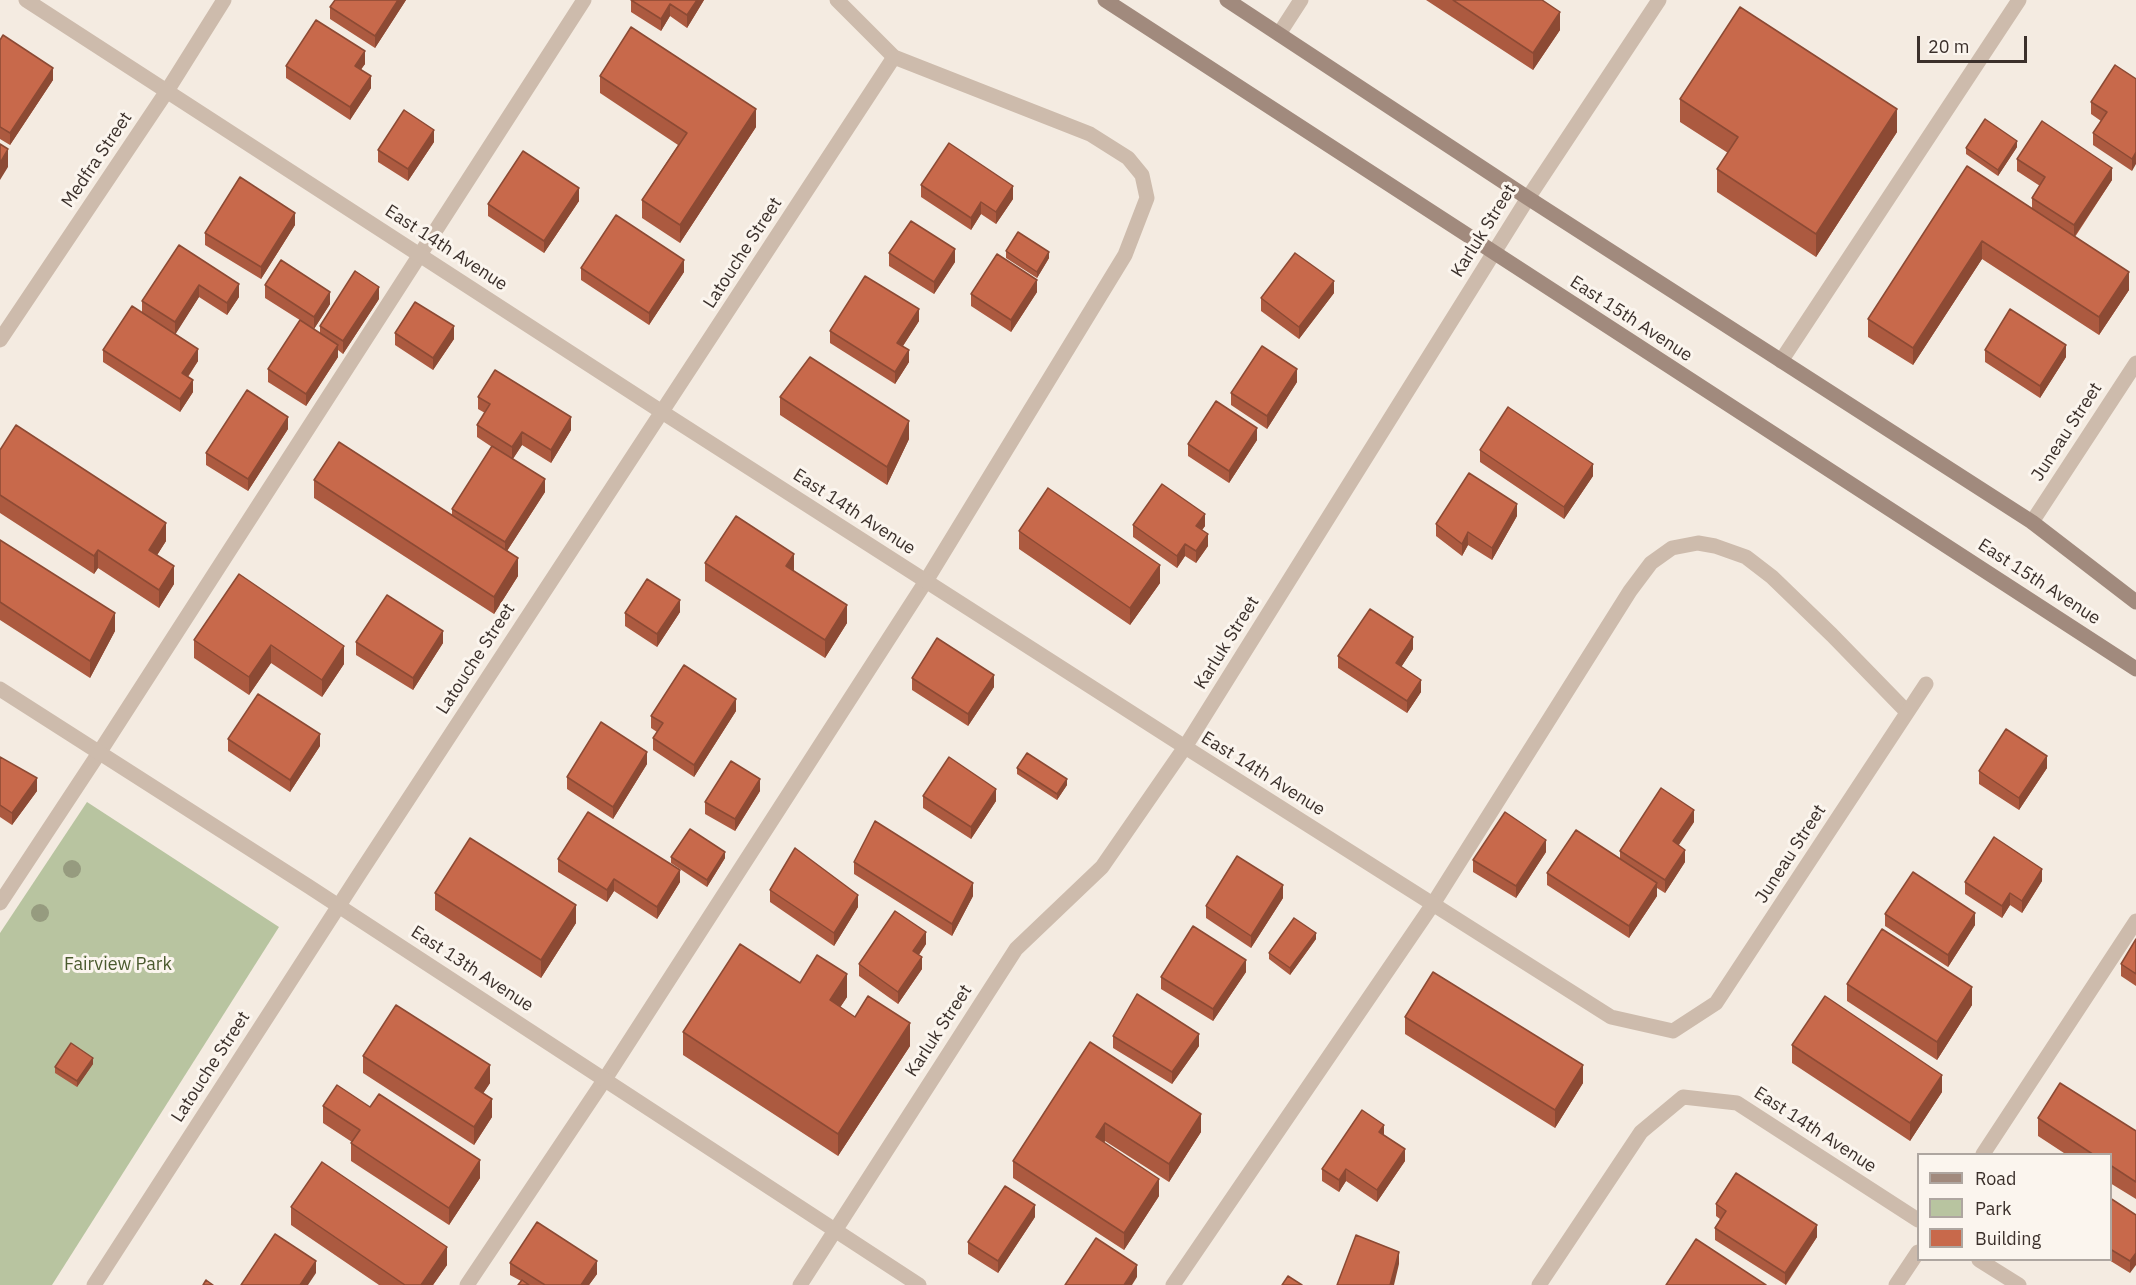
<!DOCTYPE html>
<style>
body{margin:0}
#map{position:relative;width:2136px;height:1285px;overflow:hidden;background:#f4ebe1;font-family:"IBM Plex Sans",sans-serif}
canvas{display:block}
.legend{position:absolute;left:1917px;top:1153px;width:195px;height:108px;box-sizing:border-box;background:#fbf5ee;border:2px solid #aea6a0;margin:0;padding:8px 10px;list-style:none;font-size:18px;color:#3b302b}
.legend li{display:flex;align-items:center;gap:12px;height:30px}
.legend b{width:30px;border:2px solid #aea6a0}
.scale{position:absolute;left:1917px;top:36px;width:110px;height:27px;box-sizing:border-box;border:3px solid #3b302b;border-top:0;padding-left:8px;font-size:18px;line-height:21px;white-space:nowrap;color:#3b302b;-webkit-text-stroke:4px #fbf5ee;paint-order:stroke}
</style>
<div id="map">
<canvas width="2136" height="1285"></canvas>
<ul class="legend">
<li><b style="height:8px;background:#a18a7d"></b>Road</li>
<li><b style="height:16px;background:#b8c4a0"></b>Park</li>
<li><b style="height:16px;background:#c8694b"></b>Building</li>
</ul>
<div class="scale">20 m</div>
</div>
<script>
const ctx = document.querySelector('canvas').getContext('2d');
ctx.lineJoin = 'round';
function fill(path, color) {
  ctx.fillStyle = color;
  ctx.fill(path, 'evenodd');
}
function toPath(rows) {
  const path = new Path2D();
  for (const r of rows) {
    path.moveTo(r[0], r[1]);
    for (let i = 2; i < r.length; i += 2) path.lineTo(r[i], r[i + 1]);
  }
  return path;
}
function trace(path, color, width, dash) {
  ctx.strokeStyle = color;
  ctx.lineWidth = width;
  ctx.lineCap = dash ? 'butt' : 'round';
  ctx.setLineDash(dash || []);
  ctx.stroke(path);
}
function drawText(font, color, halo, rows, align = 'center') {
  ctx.font = font + ' "IBM Plex Sans",sans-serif';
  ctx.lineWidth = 6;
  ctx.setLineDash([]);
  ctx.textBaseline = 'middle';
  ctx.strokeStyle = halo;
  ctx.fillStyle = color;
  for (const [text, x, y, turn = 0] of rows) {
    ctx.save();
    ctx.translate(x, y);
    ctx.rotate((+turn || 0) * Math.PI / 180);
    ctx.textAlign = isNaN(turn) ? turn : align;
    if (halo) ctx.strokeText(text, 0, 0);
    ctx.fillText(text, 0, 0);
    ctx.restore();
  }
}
fill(toPath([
 [87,802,279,927,52,1285,0,1285,0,933]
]), '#b8c4a0');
trace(toPath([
 [1279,34,1301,0],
 [1781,361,2019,0],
 [0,903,99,753,584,0],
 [1983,1154,2136,921],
 [467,1285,605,1079,926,581,1125,255,1147,198,1142,175,1128,158,1090,134,894,57,837,0],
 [1173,1285,1433,904,1630,591,1651,563,1672,548,1698,543,1715,546,1746,557,1772,577,1832,635,1907,712],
 [1896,1285,1918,1252]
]), '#cdbbac', 15);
trace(toPath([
 [26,0,662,412,1185,747,1611,1017,1673,1031,1716,1003,1926,684],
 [0,340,167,91,224,0],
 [2032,522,2136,363],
 [0,689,308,886,919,1285],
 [1979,1260,2019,1285],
 [94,1285,360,873,894,57],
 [800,1285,1016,949,1102,867,1185,747,1528,198,1659,0],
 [1539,1285,1641,1132,1683,1097,1737,1103,1918,1220]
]), '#cdbbac', 15);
trace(toPath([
 [1105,0,2136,669],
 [1227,0,1528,198,2032,522,2136,602]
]), '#a18a7d', 15);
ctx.fillStyle = '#969b7f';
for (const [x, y] of [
 [72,869],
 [40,913]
]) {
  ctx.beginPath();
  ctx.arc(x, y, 9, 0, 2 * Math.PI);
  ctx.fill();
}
fill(toPath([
 [335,0,406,0,375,48,330,19,330,7],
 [631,0,704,0,687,28,670,16,661,31,631,12],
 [1426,0,1542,0,1560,30,1533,70],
 [0,40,53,80,10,145,0,139],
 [365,64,361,69,371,88,350,120,286,78,286,66],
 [600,76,756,127,680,243,642,218,642,200,678,145,600,93],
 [2136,79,2132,171,2093,145,2093,133,2101,121,2091,114,2091,102],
 [1680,99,1897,132,1816,257,1717,192,1717,169,1728,153,1680,122],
 [434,142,408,181,378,162,378,150],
 [2017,147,1998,176,1966,154,1966,148],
 [2017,159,2112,180,2075,237,2129,290,2099,335,1982,259,1913,365,1868,337,1868,319,1967,166,2032,209,2032,198,2040,186,2017,171],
 [921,185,1013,199,996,224,981,214,971,230,921,197],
 [579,201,544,253,488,216,488,204],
 [295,225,261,279,205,245,205,233],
 [179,245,239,297,227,315,199,297,175,334,198,361,188,377,193,392,180,412,103,362,103,350,142,313,142,301],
 [1006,251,1049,258,1037,278,1006,258],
 [889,253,955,262,934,294,889,266],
 [581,268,684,272,649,325,581,280],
 [265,285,330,304,314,329,265,298],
 [1037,292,1011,332,971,306,971,294],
 [1334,293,1299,339,1261,311,1261,298],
 [379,299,343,354,338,350,338,357,306,406,268,382,268,369,320,333,320,326],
 [919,321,903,346,909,362,895,384,830,343,830,331],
 [395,333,454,339,433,370,395,345],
 [1985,350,2066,357,2040,398,1985,362],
 [1297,382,1267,429,1231,405,1231,393],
 [478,397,571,430,551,463,522,445,513,459,545,492,507,551,518,576,494,614,314,498,314,480,452,515,452,509,492,447,477,437,477,425,485,413,478,409],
 [780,397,909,439,887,485,780,415],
 [288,429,248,491,206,465,206,453],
 [1257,440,1229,483,1188,456,1188,444],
 [0,450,166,541,157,555,174,584,159,608,98,568,94,574,0,513],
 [1480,450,1593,476,1564,519,1480,462],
 [1517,516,1492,560,1468,545,1462,556,1436,536,1436,524],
 [1133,525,1205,526,1202,530,1208,546,1196,563,1185,556,1177,568,1133,537],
 [1019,531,1160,583,1130,625,1019,549],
 [0,540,115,631,90,678,0,620],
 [705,563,794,571,847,623,825,658,705,581],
 [239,574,344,664,322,697,271,663,249,695,194,658,194,640],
 [680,612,657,647,625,626,625,613],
 [356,642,443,643,413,690,356,655],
 [1413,649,1401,667,1421,692,1407,713,1338,668,1338,656],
 [912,678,994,687,968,726,912,690],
 [736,711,694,777,653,750,653,738,657,732,651,728,651,716],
 [228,739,320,746,290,792,228,751],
 [0,757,37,791,12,825,0,817],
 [647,764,613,819,567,789,567,777],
 [1017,768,1067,785,1057,800,1017,774],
 [2047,768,2019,810,1979,784,1979,771],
 [760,791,735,831,705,814,705,802],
 [923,796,996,801,971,839,923,808],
 [1694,822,1678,845,1685,862,1665,893,1657,888,1657,896,1629,938,1547,885,1547,873,1620,859,1620,851],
 [1546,852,1516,898,1473,872,1473,860],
 [671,857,725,858,707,887,671,863],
 [558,859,680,882,657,919,614,891,607,902,558,872],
 [854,862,973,896,952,936,854,874],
 [2042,881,2022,913,2010,905,2002,918,1965,894,1965,882],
 [770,890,858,907,834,946,770,902],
 [435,893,576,923,541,978,435,910],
 [1283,898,1251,948,1206,918,1206,906],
 [1885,914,1975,925,1948,967,1885,926],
 [1316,939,1290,975,1269,959,1269,953],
 [2136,939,2136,986,2121,976,2121,964],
 [926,944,919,955,922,969,898,1004,859,976,859,964],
 [1246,972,1213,1021,1161,989,1161,977],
 [800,983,847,997,840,1007,855,1017,910,1046,838,1156,683,1055,683,1032],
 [1847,984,1972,1005,1937,1060,1847,1001],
 [1405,1017,1583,1083,1555,1128,1405,1034],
 [1113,1036,1199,1046,1172,1084,1113,1048],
 [1090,1042,1201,1132,1169,1182,1105,1141,1104,1143,1159,1196,1124,1250,1013,1178,1013,1161],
 [1792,1045,1942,1092,1910,1141,1792,1063],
 [363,1056,490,1083,483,1093,492,1117,474,1145,363,1073],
 [93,1064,77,1087,55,1073,55,1067],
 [323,1106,480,1178,449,1225,351,1161,351,1143,352,1142,323,1123],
 [2038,1118,2136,1131,2136,1199,2110,1183,2110,1155,2067,1155,2038,1136],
 [1405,1161,1377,1202,1346,1181,1339,1192,1322,1181,1322,1169],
 [2110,1198,2136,1215,2130,1273,2109,1260,2110,1260],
 [1716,1204,1817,1237,1786,1285,1715,1240,1715,1228,1720,1219,1716,1216],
 [291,1207,447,1265,433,1285,379,1285,291,1225],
 [1035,1217,998,1273,968,1254,968,1242],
 [510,1263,597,1274,589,1285,518,1285,521,1281,510,1275]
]), '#ac5a40');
fill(toPath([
 [398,0,406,0,375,48,375,36],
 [697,0,704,0,687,28,687,15],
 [670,4,670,16,661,31,661,19],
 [1560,12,1560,30,1533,70,1533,53],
 [365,51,365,64,355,78,355,66],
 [53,68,53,80,10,145,10,133],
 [371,76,371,88,350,120,350,107],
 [756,109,756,127,680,243,680,225],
 [1897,109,1897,132,1816,257,1816,234],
 [434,130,434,142,408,181,408,169],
 [2017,141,2017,147,1998,176,1998,170],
 [8,149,8,167,0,180,0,163],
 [2136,152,2136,164,2132,171,2132,159],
 [2112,168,2112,180,2074,237,2074,225],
 [1013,186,1013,199,996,224,996,212],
 [579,188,579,201,544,253,544,241],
 [981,202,981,214,971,230,971,218],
 [295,213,295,225,261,279,261,267],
 [1982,241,1982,259,1913,365,1913,348],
 [955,249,955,262,934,294,934,282],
 [1049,252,1049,258,1037,278,1037,272],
 [684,260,684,272,649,325,649,313],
 [2129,272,2129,290,2099,335,2099,317],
 [1037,280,1037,292,1011,332,1011,320],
 [1334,281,1334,293,1299,339,1299,327],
 [239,284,239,297,227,315,227,303],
 [199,285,199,297,175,335,175,322],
 [379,287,379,299,343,354,343,341],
 [330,292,330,304,314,329,314,317],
 [919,309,919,321,897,355,897,343],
 [454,326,454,339,433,370,433,358],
 [338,345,338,357,306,406,306,394],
 [2066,345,2066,357,2040,398,2040,386],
 [198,349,198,361,182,385,182,373],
 [909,350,909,362,895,384,895,372],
 [1297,369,1297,382,1267,429,1267,416],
 [193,380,193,392,180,412,180,399],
 [288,417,288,429,248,491,248,479],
 [571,417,571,430,551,463,551,450],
 [909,421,909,439,887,485,887,467],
 [1257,428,1257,440,1229,483,1229,471],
 [522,432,522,445,512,460,512,447],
 [1593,464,1593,476,1564,519,1564,507],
 [545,479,545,492,505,554,505,542],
 [1517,504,1517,516,1492,560,1492,548],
 [1205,514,1205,526,1196,538,1196,526],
 [166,523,166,541,149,568,149,550],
 [1468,532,1468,545,1462,556,1462,544],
 [1208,534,1208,546,1196,563,1196,551],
 [1185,544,1185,556,1177,568,1177,556],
 [98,550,98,568,94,574,94,556],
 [794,554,794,571,786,566],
 [518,558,518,576,494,614,494,597],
 [1160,565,1160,583,1130,625,1130,608],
 [174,566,174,584,159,608,159,590],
 [680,600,680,612,657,647,657,634],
 [847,605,847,623,825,658,825,640],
 [115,613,115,631,90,678,90,661],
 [443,631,443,643,413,690,413,678],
 [1413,637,1413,649,1396,675,1396,663],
 [271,645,271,663,249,695,249,677],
 [344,646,344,664,322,697,322,680],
 [994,675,994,687,968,726,968,714],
 [1421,680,1421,692,1407,713,1407,701],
 [736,699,736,711,694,777,694,765],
 [320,734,320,746,290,792,290,780],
 [647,752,647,764,613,819,613,807],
 [2047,756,2047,768,2019,810,2019,798],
 [37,778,37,791,12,825,12,813],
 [760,779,760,791,735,831,735,819],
 [1067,779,1067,785,1057,800,1057,794],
 [996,789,996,801,971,839,971,827],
 [1694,810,1694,822,1673,854,1673,841],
 [1546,840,1546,852,1516,898,1516,886],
 [1685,850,1685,862,1665,893,1665,880],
 [725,852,725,858,707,887,707,880],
 [2042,869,2042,881,2022,913,2022,901],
 [680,870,680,882,657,919,657,907],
 [614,879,614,891,607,902,607,890],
 [973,883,973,896,952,936,952,924],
 [1657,883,1657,896,1629,938,1629,926],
 [1283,885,1283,898,1251,948,1251,936],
 [2010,893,2010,905,2002,918,2002,906],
 [858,895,858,907,834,946,834,933],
 [576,905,576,923,541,978,541,960],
 [1975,913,1975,925,1948,967,1948,955],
 [926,932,926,944,913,963,913,951],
 [1316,933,1316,939,1290,975,1290,968],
 [922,957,922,969,898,1004,898,992],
 [1246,960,1246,972,1213,1021,1213,1009],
 [847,974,847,997,830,1023,830,1000],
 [1972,987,1972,1005,1937,1060,1937,1042],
 [910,1023,910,1046,838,1156,838,1134],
 [1199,1034,1199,1046,1172,1084,1172,1072],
 [93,1058,93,1064,77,1087,77,1081],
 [490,1065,490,1083,475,1106,475,1088],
 [1583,1065,1583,1083,1555,1128,1555,1110],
 [1942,1075,1942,1092,1910,1141,1910,1123],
 [492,1099,492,1117,474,1145,474,1127],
 [1201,1114,1201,1132,1169,1182,1169,1164],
 [1105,1123,1105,1141,1096,1155,1096,1137],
 [1384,1125,1384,1137,1379,1132],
 [1405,1149,1405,1161,1377,1202,1377,1190],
 [480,1160,480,1178,449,1225,449,1208],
 [1346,1169,1346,1181,1339,1192,1339,1180],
 [1159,1179,1159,1196,1124,1250,1124,1233],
 [1035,1205,1035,1217,998,1273,998,1261],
 [1817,1225,1817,1237,1785,1285,1785,1273],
 [447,1247,447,1265,433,1285,421,1285],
 [1399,1252,1399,1264,1394,1285,1390,1285],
 [2136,1253,2136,1265,2130,1273,2130,1261],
 [316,1261,316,1273,308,1285,300,1285],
 [597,1261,597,1274,589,1285,581,1285],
 [1137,1265,1137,1277,1132,1285,1124,1285]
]), '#8c4a34');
const building = toPath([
 [335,0,398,0,375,36,330,7,335,0],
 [631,0,697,0,687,15,670,4,661,19,631,0],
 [1453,0,1542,0,1560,12,1533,53,1453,0],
 [1740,7,1897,109,1816,234,1717,169,1738,137,1680,99,1740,7],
 [316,20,365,51,355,66,371,76,350,107,286,66,316,20],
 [631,27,756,109,680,225,642,200,687,133,600,76,631,27],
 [3,35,53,68,10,133,0,127,0,40,3,35],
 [2115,65,2136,79,2136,152,2132,159,2093,133,2107,112,2091,102,2115,65],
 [404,110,434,130,408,169,378,150,404,110],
 [1985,119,2017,141,1998,170,1966,148,1985,119],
 [2042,121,2112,168,2074,225,2032,198,2045,177,2017,159,2042,121],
 [949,143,1013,186,996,212,981,202,971,218,921,185,949,143],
 [0,144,8,149,0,163,0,144],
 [523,151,579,188,544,241,488,204,523,151],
 [1967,166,2129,272,2099,317,1982,241,1913,348,1868,319,1967,166],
 [240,177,295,213,261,267,205,233,240,177],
 [616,215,684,260,649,313,581,268,616,215],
 [911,221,955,249,934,282,889,253,911,221],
 [1018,232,1049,252,1037,272,1006,251,1018,232],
 [179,245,239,284,227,303,199,285,175,322,142,301,179,245],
 [1295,253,1334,281,1299,327,1261,298,1295,253],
 [997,254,1037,280,1011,320,971,294,997,254],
 [281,260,330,292,314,317,265,285,281,260],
 [355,271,379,287,343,341,320,326,355,271],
 [865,276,919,309,897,343,909,350,895,372,830,331,865,276],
 [415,302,454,326,433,358,395,333,415,302],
 [132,306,198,349,182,373,193,380,180,399,103,350,132,306],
 [2010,309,2066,345,2040,386,1985,350,2010,309],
 [300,320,338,345,306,394,268,369,300,320],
 [1262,346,1297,369,1267,416,1231,393,1262,346],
 [810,357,909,421,887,467,780,397,810,357],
 [495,370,571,417,551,450,522,432,512,447,477,425,490,404,478,397,495,370],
 [247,390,288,417,248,479,206,453,247,390],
 [1216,401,1257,428,1229,471,1188,444,1216,401],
 [1508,407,1593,464,1564,507,1480,450,1508,407],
 [16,425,166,523,149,550,174,566,159,590,98,550,94,556,0,495,0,450,16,425],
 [339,442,518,558,494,597,314,480,339,442],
 [492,446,545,479,505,542,452,509,492,446],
 [1469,473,1517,504,1492,548,1468,532,1462,544,1436,524,1469,473],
 [1162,484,1205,514,1196,526,1208,534,1196,551,1185,544,1177,556,1133,525,1162,484],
 [1048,488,1160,565,1130,608,1019,531,1048,488],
 [736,516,794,554,786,566,847,605,825,640,705,563,736,516],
 [0,540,115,613,90,661,0,602,0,540],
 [239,574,344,646,322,680,271,645,249,677,194,640,239,574],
 [647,579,680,600,657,634,625,613,647,579],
 [387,595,443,631,413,678,356,642,387,595],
 [1370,609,1413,637,1396,663,1421,680,1407,701,1338,656,1370,609],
 [937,638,994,675,968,714,912,678,937,638],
 [684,665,736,699,694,765,653,738,663,723,651,716,684,665],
 [258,694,320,734,290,780,228,739,258,694],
 [601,722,647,752,613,807,567,777,601,722],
 [2006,729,2047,756,2019,798,1979,771,2006,729],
 [1027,753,1067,779,1057,794,1017,768,1027,753],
 [0,757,37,778,12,813,0,805,0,757],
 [949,757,996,789,971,827,923,796,949,757],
 [731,761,760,779,735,819,705,802,731,761],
 [1661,788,1694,810,1673,841,1685,850,1665,880,1620,851,1661,788],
 [588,812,680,870,657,907,614,879,607,890,558,859,588,812],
 [1505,812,1546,840,1516,886,1473,860,1505,812],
 [875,821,973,883,952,924,854,862,875,821],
 [690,829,725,852,707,880,671,857,690,829],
 [1576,830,1657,883,1629,926,1547,873,1576,830],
 [1994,837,2042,869,2022,901,2010,893,2002,906,1965,882,1994,837],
 [470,838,576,905,541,960,435,893,470,838],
 [795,848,858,895,834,933,770,890,795,848],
 [1237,856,1283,885,1251,936,1206,906,1237,856],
 [1913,872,1975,913,1948,955,1885,914,1913,872],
 [895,911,926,932,913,951,922,957,898,992,859,964,895,911],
 [1294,918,1316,933,1290,968,1269,953,1294,918],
 [1193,926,1246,960,1213,1009,1161,977,1193,926],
 [1882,929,1972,987,1937,1042,1847,984,1882,929],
 [2136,939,2136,974,2121,964,2136,939],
 [740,944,800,983,817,955,847,974,830,1000,855,1017,868,996,910,1023,838,1134,683,1032,740,944],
 [1433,972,1583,1065,1555,1110,1405,1017,1433,972],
 [1137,994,1199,1034,1172,1072,1113,1036,1137,994],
 [1825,996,1942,1075,1910,1123,1792,1045,1825,996],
 [396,1005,490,1065,475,1088,492,1099,474,1127,363,1056,396,1005],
 [1090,1042,1201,1114,1169,1164,1105,1123,1096,1137,1159,1179,1124,1233,1013,1161,1090,1042],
 [71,1043,93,1058,77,1081,55,1067,71,1043],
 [2060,1083,2136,1131,2136,1182,2110,1165,2110,1155,2094,1155,2038,1118,2060,1083],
 [337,1085,370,1107,379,1094,480,1160,449,1208,351,1143,360,1130,323,1106,337,1085],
 [1362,1110,1384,1125,1379,1132,1405,1149,1377,1190,1346,1169,1339,1180,1322,1169,1362,1110],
 [322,1162,447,1247,421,1285,405,1285,291,1207,322,1162],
 [1736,1173,1817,1225,1785,1273,1715,1228,1726,1211,1716,1204,1736,1173],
 [1005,1186,1035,1205,998,1261,968,1242,1005,1186],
 [2110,1198,2136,1215,2136,1253,2130,1261,2110,1249,2110,1198],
 [537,1222,597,1261,581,1285,545,1285,510,1263,537,1222],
 [275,1234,316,1261,300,1285,241,1285,275,1234],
 [1356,1235,1399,1252,1390,1285,1337,1285,1356,1235],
 [1096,1238,1137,1265,1124,1285,1065,1285,1096,1238],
 [1696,1239,1766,1285,1666,1285,1696,1239],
 [1288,1276,1302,1285,1282,1285,1288,1276],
 [206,1280,213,1285,203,1285,206,1280],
 [522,1280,529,1285,518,1285,522,1280]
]);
fill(building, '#c8694b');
trace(building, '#8c4a34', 1.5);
drawText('18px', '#3b302b', '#fbf5ee', [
 ["Medfra Street",97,160,-56],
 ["Karluk Street",1484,231,-58],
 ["East 14th Avenue",446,248,33],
 ["Latouche Street",743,253,-57],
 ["East 15th Avenue",1631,319,33],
 ["Juneau Street",2067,432,-57],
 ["East 14th Avenue",854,512,33],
 ["East 15th Avenue",2039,582,33],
 ["Karluk Street",1227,643,-58],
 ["Latouche Street",476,659,-57],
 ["East 14th Avenue",1263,774,32],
 ["Juneau Street",1791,854,-57],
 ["East 13th Avenue",472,969,33],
 ["Karluk Street",939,1031,-57],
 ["Latouche Street",211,1067,-57],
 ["East 14th Avenue",1815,1130,33]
]);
drawText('18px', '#4a5a2e', '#fbf5ee', [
 ["Fairview Park",118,965]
]);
</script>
